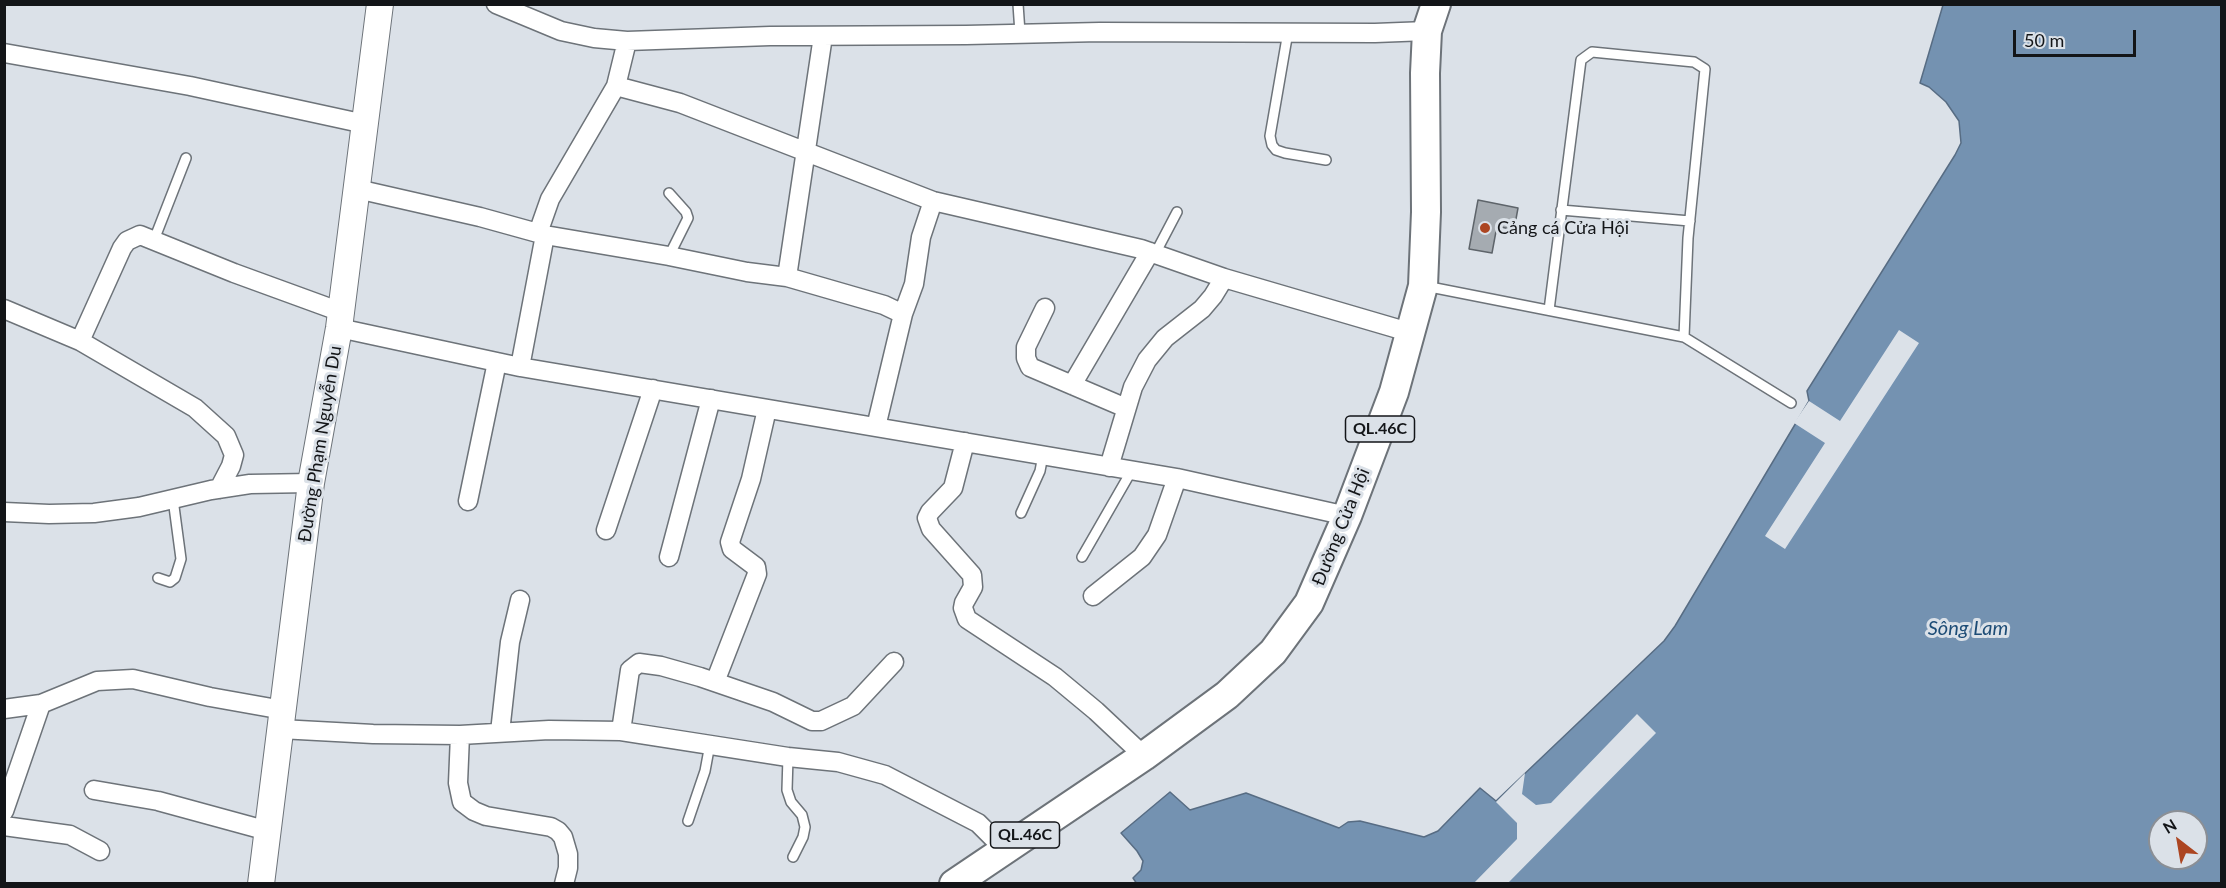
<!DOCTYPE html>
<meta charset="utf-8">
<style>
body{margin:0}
#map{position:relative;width:2226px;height:888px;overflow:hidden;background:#dbe1e8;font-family:Lato,sans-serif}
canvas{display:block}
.frame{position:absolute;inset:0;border:6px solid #131518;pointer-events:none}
.north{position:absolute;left:2148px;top:810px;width:60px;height:60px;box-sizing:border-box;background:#dbe1e8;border:2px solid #8b8f95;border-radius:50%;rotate:329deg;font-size:16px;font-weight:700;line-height:24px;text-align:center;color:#131518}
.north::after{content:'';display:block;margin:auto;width:21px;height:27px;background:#ac4521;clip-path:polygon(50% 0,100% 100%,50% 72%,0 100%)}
.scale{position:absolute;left:2013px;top:30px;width:123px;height:27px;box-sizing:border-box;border:3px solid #131518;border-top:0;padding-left:8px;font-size:18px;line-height:21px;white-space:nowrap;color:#131518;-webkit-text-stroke:4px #dbe1e8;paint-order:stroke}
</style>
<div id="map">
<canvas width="2226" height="888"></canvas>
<div class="frame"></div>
<div class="north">N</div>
<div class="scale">50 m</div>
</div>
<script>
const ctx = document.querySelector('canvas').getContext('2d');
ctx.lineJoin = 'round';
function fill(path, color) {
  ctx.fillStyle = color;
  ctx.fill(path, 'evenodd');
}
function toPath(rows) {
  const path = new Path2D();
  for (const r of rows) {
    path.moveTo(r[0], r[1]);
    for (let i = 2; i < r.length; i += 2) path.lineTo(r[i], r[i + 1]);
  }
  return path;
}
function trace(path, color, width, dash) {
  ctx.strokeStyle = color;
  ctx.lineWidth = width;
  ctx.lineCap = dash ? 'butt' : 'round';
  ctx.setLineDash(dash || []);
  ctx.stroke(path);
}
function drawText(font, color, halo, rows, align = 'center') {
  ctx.font = font + ' Lato,sans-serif';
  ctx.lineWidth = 6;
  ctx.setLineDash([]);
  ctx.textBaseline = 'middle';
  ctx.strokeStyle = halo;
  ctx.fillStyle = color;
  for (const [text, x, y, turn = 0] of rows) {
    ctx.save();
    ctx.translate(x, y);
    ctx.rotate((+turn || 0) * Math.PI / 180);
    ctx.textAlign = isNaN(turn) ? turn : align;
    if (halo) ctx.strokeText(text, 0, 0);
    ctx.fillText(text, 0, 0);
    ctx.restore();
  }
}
const water = toPath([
 [1943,5,2221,5,2221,883,1137,884,1133,878,1141,870,1143,861,1137,851,1121,833,1170,792,1190,810,1246,793,1339,828,1348,822,1360,821,1424,837,1438,831,1480,788,1496,801,1664,641,1675,626,1809,401,1807,391,1955,155,1961,143,1959,121,1946,102,1929,87,1920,83,1943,5],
 [2160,822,2196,822,2196,858,2160,858,2160,822]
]);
fill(water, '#7492b1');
trace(water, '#576c83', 1.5);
fill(toPath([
 [1899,330,1919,343,1785,549,1765,536,1825,443,1794,423,1809,401,1840,421],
 [1637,714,1656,733,1508,883,1474,883,1517,839,1517,823,1496,802,1525,773,1522,794,1536,805,1551,803]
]), '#dbe1e8');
const building = toPath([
 [1478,200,1518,208,1514,230,1497,226,1492,253,1469,249,1478,200]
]);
fill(building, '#a5abb1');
trace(building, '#5e646a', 1.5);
const service = toPath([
 [1018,4,1020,33],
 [1288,32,1270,136,1272,145,1276,150,1285,153,1326,160],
 [1561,210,1690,221],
 [154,240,186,158],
 [1155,254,1177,212],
 [669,256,688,218,686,212,669,193],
 [1425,286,1684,337,1791,403],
 [1549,310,1581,60,1592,52,1694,62,1705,69,1688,238,1684,337],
 [1021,513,1040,471,1043,455],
 [1082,557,1132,470],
 [158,578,170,582,175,578,181,559,173,499],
 [788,757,787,790,791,802,802,815,805,827,803,837,793,857],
 [688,821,705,771,710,744]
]);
const minor = toPath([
 [496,4,561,31,594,38,627,41,770,36,966,35,1100,32,1375,33,1427,31],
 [4,53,190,86,365,124],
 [616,86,680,103,933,201,1141,249,1224,278,1412,333],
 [357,189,480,217,545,235,669,256,747,272,787,277,884,305,903,314],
 [538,233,550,199,616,86,627,41],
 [787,277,823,36],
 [1045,308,1026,347,1026,358,1030,367,1126,408],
 [4,309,80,341,195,408,226,436,234,455,231,466,219,489],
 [339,328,520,367,1177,478,1347,516],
 [80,341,122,248,127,241,140,235,234,273,341,312],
 [520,367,545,235],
 [1072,385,1150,252],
 [876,427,903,314,914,284,921,237,933,201],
 [965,442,953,488,930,512,927,518,931,529,972,575,973,587,964,603,963,608,967,619,1055,677,1096,711,1144,756],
 [1109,467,1133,387,1147,360,1165,338,1202,309,1213,296,1224,278],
 [468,501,497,362],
 [4,512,49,514,94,513,139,507,211,490,250,484,311,483],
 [606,530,653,389],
 [669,557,711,399],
 [1093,596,1142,557,1157,535,1177,478],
 [715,682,757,574,756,567,732,549,730,542,751,479,767,409],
 [4,709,41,704,97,681,133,679,210,697,283,710],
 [280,729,373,734,460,735,549,730,621,731,788,757,838,762,885,775,978,823,1004,849],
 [621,731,630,670,639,663,661,666,700,677,773,702,812,721,821,721,853,706,894,662],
 [500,732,510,642,520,600],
 [460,735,458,783,462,802,474,811,486,816,551,827,558,831,563,837,568,854,568,868,564,884],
 [94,790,158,801,268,831],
 [4,811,41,704],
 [4,826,70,835,100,851]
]);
const secondary = toPath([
 [261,884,311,483,339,328,380,4]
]);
const primary = toPath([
 [954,884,1144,756,1227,695,1273,652,1309,603,1347,516,1394,392,1423,286,1426,212,1425,73,1427,31,1436,4]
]);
trace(service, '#6d7379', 12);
trace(minor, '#6d7379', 21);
trace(secondary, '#6d7379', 28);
trace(primary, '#6d7379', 32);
trace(service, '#fff', 9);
trace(minor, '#fff', 18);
trace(secondary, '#fff', 26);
trace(primary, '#fff', 28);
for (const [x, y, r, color] of [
 [1485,228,6,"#ac4521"]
]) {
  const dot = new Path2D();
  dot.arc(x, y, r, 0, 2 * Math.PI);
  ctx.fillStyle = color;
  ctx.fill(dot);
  trace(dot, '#dbe1e8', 2);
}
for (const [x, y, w] of [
 [1380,429,69],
 [1025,835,69]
]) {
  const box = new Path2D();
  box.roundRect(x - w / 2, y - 13, w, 26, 4.5);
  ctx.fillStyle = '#dbe1e8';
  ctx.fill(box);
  trace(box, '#131518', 1.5);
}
drawText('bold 16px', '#131518', null, [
 ["QL.46C",1380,429],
 ["QL.46C",1025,835]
]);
drawText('18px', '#131518', '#dbe1e8', [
 ["Cảng cá Cửa Hội",1497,228]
], 'left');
drawText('18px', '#131518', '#dbe1e8', [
 ["Đường Phạm Nguyễn Du",320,444,-81],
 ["Đường Cửa Hội",1341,527,-68]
]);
drawText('italic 20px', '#1d4c76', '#dbe1e8', [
 ["Sông Lam",1968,629]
]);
</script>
